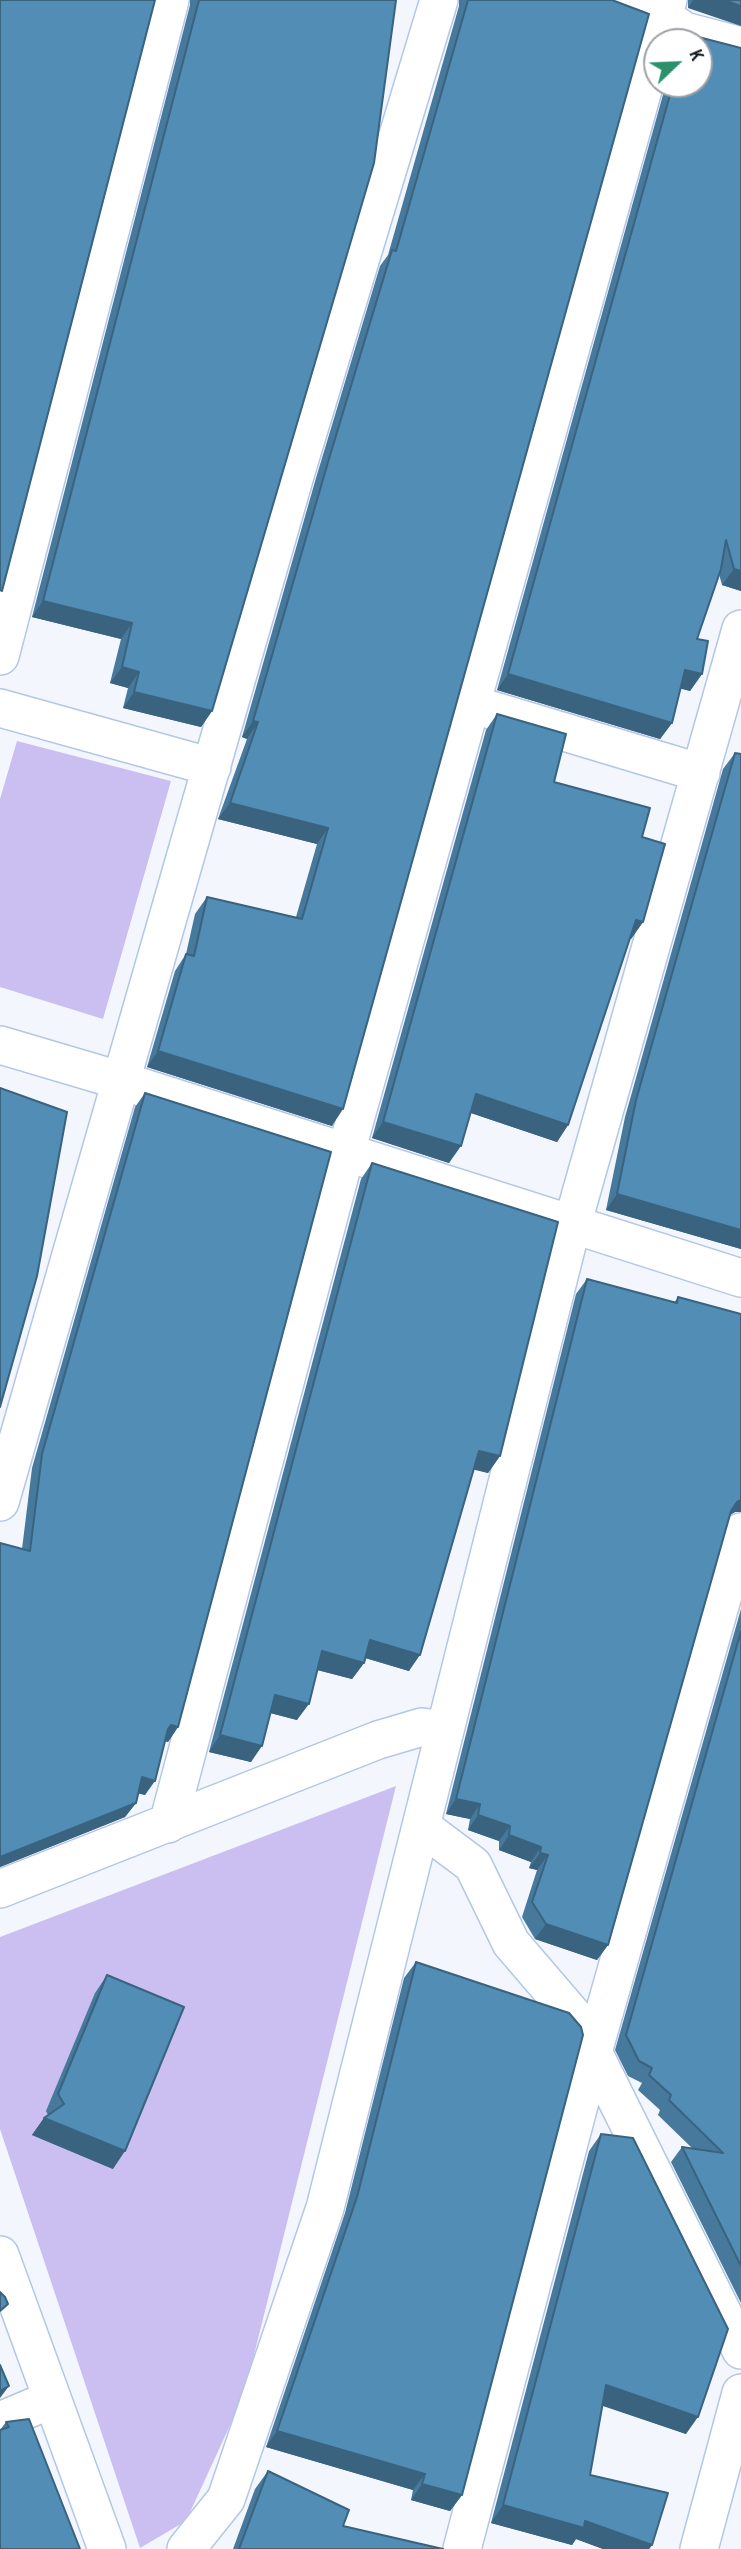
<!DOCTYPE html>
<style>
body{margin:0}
#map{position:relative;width:741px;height:2549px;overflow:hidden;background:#f3f7fd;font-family:"Sofia Sans Condensed",sans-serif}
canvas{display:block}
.north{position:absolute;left:643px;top:28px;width:70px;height:70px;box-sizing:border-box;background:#fff;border:2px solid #9ea1a5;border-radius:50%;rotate:67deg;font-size:19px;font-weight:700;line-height:28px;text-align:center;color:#0d141e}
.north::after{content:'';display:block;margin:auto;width:24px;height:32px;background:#2c906b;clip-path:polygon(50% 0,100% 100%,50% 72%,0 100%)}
</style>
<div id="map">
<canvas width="741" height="2549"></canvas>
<div class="north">K</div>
</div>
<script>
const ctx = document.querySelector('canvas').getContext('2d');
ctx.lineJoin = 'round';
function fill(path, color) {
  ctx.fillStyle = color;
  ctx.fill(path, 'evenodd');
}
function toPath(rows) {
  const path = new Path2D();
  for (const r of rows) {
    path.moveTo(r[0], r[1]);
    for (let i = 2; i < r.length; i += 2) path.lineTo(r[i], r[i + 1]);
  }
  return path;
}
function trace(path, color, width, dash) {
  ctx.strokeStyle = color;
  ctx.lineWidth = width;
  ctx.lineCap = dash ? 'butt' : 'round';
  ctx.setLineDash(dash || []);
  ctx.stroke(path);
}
fill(toPath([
 [17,741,171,781,103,1019,0,987,0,799],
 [396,1786,244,2395,186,2521,140,2548,0,2129,0,1937]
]), '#cbbff1');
const minor = toPath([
 [611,0,664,17,684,31,741,46],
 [0,656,170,0],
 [471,704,701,773],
 [0,708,212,767],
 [0,1045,122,1081,741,1278],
 [0,1502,296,472,439,0],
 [168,1824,346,1152,668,0],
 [421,1826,473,1865,511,1943,589,2034,593,2052,741,2350],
 [0,1889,378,1740,422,1727,445,1730],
 [0,2255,107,2549],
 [0,2421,52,2399],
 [186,2549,226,2499,325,2208,572,1225,741,629],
 [462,2549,593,2052,741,1532],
 [699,2549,741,2393]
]);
trace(minor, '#b3c7e4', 40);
trace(minor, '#fff', 37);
fill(toPath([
 [190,0,396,0,212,711,201,727,123,708,128,688,110,683,121,639,32,617,190,5],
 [459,0,612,0,332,1126,147,1067,175,971,186,954,195,914,207,897,296,917,317,844,218,819,247,739,242,737,316,478,380,266,388,255,459,6],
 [688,0,741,0,688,8],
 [687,34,741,48,741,591,722,585,719,574,697,639,702,674,690,691,681,688,672,723,660,739,497,690,666,84,699,84,699,42,681,42],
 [497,714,554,782,642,837,643,922,631,939,630,938,568,1125,557,1142,471,1113,449,1163,372,1138,486,730],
 [735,753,741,754,741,1249,606,1210,625,1117,723,769],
 [145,1093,178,1727,168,1742,165,1741,145,1795,138,1793,136,1803,125,1817,0,1867,0,1543,22,1549,32,1468,135,1107],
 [372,1163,500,1456,488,1473,474,1469,409,1671,365,1658,364,1663,352,1679,317,1670,297,1720,270,1713,251,1762,209,1752,361,1179],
 [587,1279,674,1303,678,1297,741,1314,741,1512,735,1512,730,1515,608,1945,597,1960,535,1939,522,1917,537,1870,529,1868,531,1862,499,1850,499,1841,468,1830,470,1819,446,1814,576,1294],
 [741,1609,741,2303,671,2162,682,2147,693,2149,658,2115,660,2110,638,2090,642,2083,628,2076,615,2050],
 [416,1962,462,2495,450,2511,411,2500,413,2490,266,2447,345,2213,404,1978],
 [107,1975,113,2169,32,2135,44,2118,48,2115,46,2111,95,1993],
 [601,2134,686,2434,602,2405,590,2475,652,2545,649,2549,603,2549,576,2539,572,2545,491,2523,589,2151],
 [6,2422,80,2549,0,2430],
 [268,2471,343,2526,443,2549,233,2549,255,2489]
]), '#47799c');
fill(toPath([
 [693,0,724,0,741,6,741,26,688,8],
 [734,569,741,571,741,591,722,585],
 [43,601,132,623,121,639,32,617],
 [122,667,139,672,128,688,110,683],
 [685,670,702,674,690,691,674,687],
 [508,674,672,723,660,739,497,690],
 [134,692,212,711,201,727,123,708],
 [253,721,258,722,247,739,242,737],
 [230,803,328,828,317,844,218,819],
 [636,920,643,922,631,939,624,937],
 [158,1051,343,1109,332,1126,147,1067],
 [476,1094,568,1125,557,1142,465,1111],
 [383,1122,461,1146,449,1163,372,1138],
 [617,1194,741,1230,741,1249,606,1210],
 [479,1451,500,1456,488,1473,467,1468],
 [741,1500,741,1512,735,1512,726,1517,737,1502],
 [370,1640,420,1655,409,1671,359,1656],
 [322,1651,364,1663,352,1679,310,1668],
 [275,1695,309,1704,297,1720,263,1711],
 [171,1725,178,1727,168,1742,161,1740],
 [220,1735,262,1746,251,1762,209,1752],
 [142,1777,155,1781,145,1795,132,1792],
 [456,1799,480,1804,470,1819,446,1814],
 [136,1803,125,1817,0,1867,0,1857,2,1855],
 [478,1815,510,1826,499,1841,468,1830],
 [509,1835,541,1847,531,1862,499,1850],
 [540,1853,548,1855,537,1870,529,1868],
 [546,1924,608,1945,597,1960,535,1939],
 [44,2118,125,2151,113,2169,32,2135],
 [606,2385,698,2417,686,2434,594,2403],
 [9,2386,0,2398,0,2391],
 [277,2431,425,2474,413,2490,266,2447],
 [422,2484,462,2495,450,2511,411,2500],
 [503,2505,585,2521,652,2545,649,2549,603,2549,576,2539,572,2545,491,2523]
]), '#39637f');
const building = toPath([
 [0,0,155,0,2,591,0,590,0,0],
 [199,0,396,0,374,163,212,711,134,692,139,672,122,667,132,623,43,601,199,0],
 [468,0,612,0,649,14,343,1109,158,1051,186,954,194,956,207,897,302,919,328,828,230,803,258,722,253,721,328,462,392,250,396,251,468,0],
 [724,0,741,0,741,6,724,0],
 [687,34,741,48,741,571,734,569,726,540,721,569,697,639,708,641,702,674,685,670,672,723,508,674,673,84,699,84,699,42,685,42,687,34],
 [497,714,566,734,554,782,650,808,642,837,665,844,643,922,636,920,568,1125,476,1094,461,1146,383,1122,497,714],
 [735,753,741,754,741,1230,617,1194,636,1100,735,753],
 [0,1088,67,1112,37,1276,0,1407,0,1088],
 [145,1093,331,1152,178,1727,171,1725,168,1729,155,1781,142,1777,136,1803,0,1857,0,1543,30,1551,42,1454,145,1093],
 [372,1163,558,1222,500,1456,479,1451,420,1655,370,1640,364,1663,322,1651,309,1704,275,1695,262,1746,220,1735,372,1163],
 [587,1279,677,1303,678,1297,741,1314,741,1500,737,1502,731,1511,608,1945,546,1924,532,1902,548,1855,540,1853,541,1847,509,1835,510,1826,478,1815,480,1804,456,1799,587,1279],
 [741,1631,741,2266,682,2147,723,2153,669,2100,671,2095,649,2075,652,2068,639,2061,626,2035,741,1631],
 [416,1962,569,2013,581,2027,583,2035,462,2495,422,2484,425,2474,277,2431,357,2197,416,1962],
 [107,1975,184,2007,125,2151,44,2118,64,2104,58,2094,107,1975],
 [601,2134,633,2138,728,2329,698,2417,606,2385,590,2475,668,2493,652,2545,585,2521,584,2528,503,2505,601,2134],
 [0,2292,5,2297,8,2304,0,2311,0,2292],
 [0,2365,9,2386,0,2391,0,2365],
 [29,2419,80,2549,0,2549,0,2430,9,2427,6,2422,29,2419],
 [268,2471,349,2510,343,2526,443,2549,239,2549,268,2471]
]);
fill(building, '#528db5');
trace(building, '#39637f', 2);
</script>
